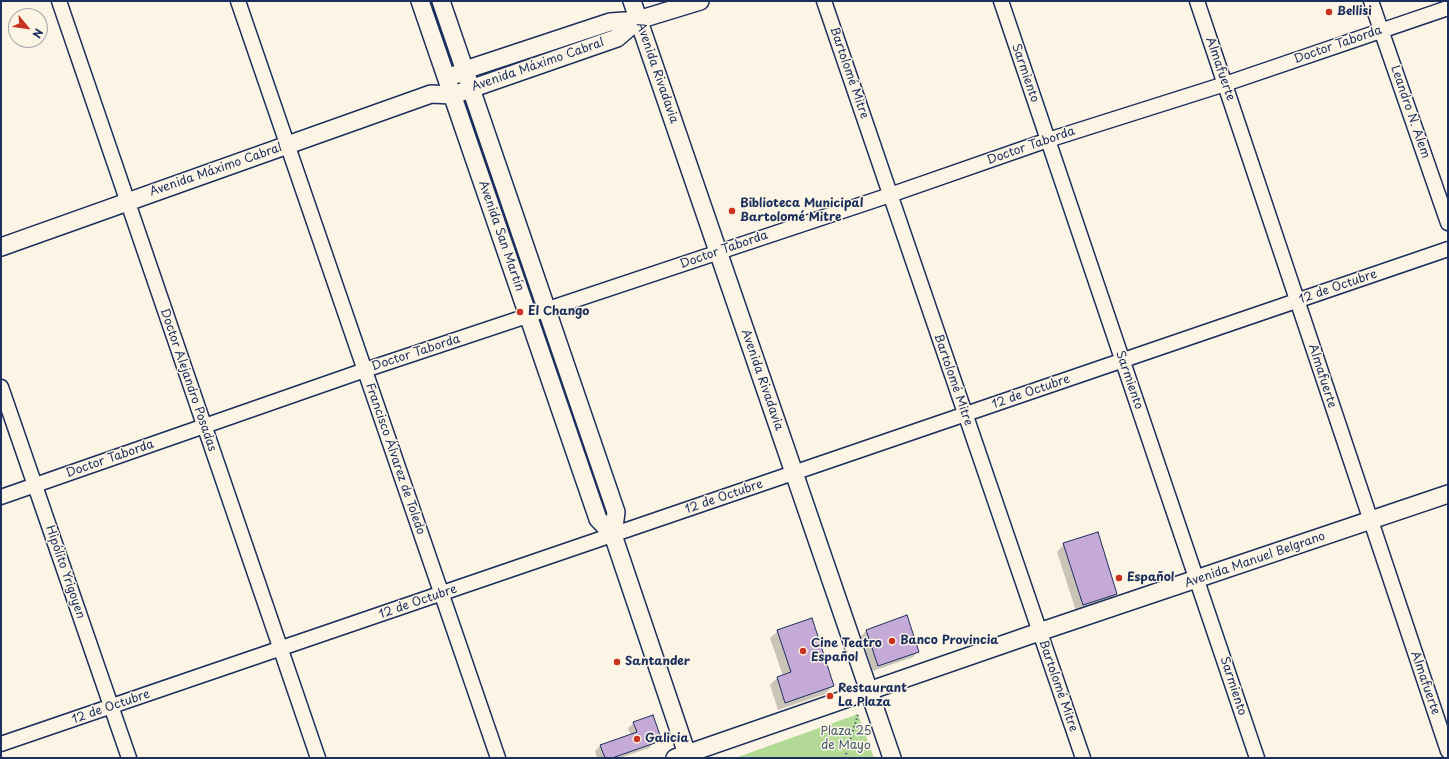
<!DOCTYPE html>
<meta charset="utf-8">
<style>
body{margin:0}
#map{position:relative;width:1449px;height:759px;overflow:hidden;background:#fcf5e5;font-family:"Playpen Sans",sans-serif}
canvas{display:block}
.frame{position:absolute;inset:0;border:2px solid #1b2f5e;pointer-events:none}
.north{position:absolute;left:8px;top:8px;width:40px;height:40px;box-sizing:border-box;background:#fcf5e5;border:1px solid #a2a6af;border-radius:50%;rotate:119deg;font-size:11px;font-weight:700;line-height:16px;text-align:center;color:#1b2f5e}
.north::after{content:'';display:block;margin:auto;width:14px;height:18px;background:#c8321e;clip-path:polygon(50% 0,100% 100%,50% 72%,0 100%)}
</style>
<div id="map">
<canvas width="1449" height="759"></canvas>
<div class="frame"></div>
<div class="north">N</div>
</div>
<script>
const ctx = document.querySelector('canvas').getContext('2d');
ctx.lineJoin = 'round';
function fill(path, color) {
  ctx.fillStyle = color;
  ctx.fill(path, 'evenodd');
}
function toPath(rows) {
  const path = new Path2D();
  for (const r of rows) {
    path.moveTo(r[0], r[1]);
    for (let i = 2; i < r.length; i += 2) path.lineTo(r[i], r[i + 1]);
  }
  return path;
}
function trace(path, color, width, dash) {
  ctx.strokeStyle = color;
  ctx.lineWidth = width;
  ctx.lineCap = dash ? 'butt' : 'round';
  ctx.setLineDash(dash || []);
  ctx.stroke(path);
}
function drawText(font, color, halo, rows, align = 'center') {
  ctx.font = font + ' "Playpen Sans",sans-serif';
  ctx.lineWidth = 3;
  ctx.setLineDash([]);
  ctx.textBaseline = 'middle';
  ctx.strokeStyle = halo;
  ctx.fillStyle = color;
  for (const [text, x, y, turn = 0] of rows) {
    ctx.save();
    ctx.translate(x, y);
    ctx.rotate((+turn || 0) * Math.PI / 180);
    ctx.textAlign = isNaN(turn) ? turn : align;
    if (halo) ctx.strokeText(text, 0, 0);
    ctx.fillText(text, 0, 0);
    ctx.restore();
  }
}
fill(toPath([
 [429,1,433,1,455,67,452,68],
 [609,30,610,33,482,77,481,74],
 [466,101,531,290,527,291,463,102],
 [544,330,609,518,605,520,541,331],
 [858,714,874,758,735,758]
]), '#b3db97');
fill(toPath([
 [1064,544,1116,593,1108,601,1076,611,1057,552],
 [778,631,833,686,825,694,778,710,770,685,777,678,783,676,770,638],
 [866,631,918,651,913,657,873,671,861,636],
 [634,723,654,742,649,748,620,758,597,758,595,751,601,745,631,735,628,728]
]), '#0003');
const building = toPath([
 [1098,532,1117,594,1083,605,1063,543,1098,532],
 [907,615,919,652,878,666,866,630,907,615],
 [812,618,834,686,785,703,777,677,791,672,777,630,812,618],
 [653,715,660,735,655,743,612,758,605,758,600,745,637,732,633,722,653,715]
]);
fill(building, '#c5aad8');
trace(building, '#1b2f5e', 1);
const minor = toPath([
 [59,1,318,758],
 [238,1,498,758],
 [824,1,1083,758],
 [1001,1,1257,758],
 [1197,1,1448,751],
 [1371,1,1448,223],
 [1,387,129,758],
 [1,497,365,370,890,195,1048,140,1225,84,1448,8],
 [1,744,1448,249]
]);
const major = toPath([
 [420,1,598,519,613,535],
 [441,1,616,512,613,535,687,754],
 [632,1,892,758],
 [455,75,465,70,610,22,638,20,700,1],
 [1,247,431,94,453,95,617,38,638,20],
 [675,758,1039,632,1448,494]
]);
trace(minor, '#1b2f5e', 17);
trace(major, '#1b2f5e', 20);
trace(toPath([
 [845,758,858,714]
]), '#1b2f5e', 2, [1, 3]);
trace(minor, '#fcf5e5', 14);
trace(major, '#fcf5e5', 17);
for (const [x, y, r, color] of [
 [1329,12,4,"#c8321e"],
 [732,211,4,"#c8321e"],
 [520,312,4,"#c8321e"],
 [1119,578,4,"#c8321e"],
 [892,641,4,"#c8321e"],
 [803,651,4,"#c8321e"],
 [617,662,4,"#c8321e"],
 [830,696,4,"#c8321e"],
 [637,739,4,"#c8321e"]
]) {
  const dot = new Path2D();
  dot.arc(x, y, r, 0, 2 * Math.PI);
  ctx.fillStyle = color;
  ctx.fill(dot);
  trace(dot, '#fcf5e5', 1.5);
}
drawText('bold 12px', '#1b2f5e', '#fcf5e5', [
 ["Bellisi",1337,12],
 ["Biblioteca Municipal",740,204],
 ["Bartolomé Mitre",740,218],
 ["El Chango",528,312],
 ["Español",1127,578],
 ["Banco Provincia",900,641],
 ["Cine Teatro",811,644],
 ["Español",811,658],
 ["Santander",625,662],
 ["Restaurant",838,689],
 ["La Plaza",838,703],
 ["Galicia",645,739]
], 'left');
drawText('12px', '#1b2f5e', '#fcf5e5', [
 ["Doctor Taborda",1338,45,-19],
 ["Avenida Máximo Cabral",538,65,-19],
 ["Almafuerte",1220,69,71],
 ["Avenida Rivadavia",657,73,71],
 ["Bartolomé Mitre",849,73,71],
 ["Sarmiento",1025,73,71],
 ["Leandro N. Alem",1410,112,71],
 ["Doctor Taborda",1031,146,-19],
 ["Avenida Máximo Cabral",216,170,-19],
 ["Avenida San Martín",501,236,71],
 ["Doctor Taborda",724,250,-19],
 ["12 de Octubre",1338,287,-19],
 ["Doctor Taborda",416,353,-18],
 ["Almafuerte",1322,376,72],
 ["Doctor Alejandro Posadas",188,380,71],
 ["Avenida Rivadavia",762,380,71],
 ["Bartolomé Mitre",953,380,71],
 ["Sarmiento",1129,380,71],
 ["12 de Octubre",1031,392,-19],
 ["Doctor Taborda",110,459,-19],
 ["Francisco Álvarez de Toledo",395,459,71],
 ["12 de Octubre",724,497,-19],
 ["Avenida Manuel Belgrano",1255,560,-19],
 ["Hipólito Yrigoyen",65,572,71],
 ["12 de Octubre",418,602,-19],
 ["Almafuerte",1425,683,71],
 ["Bartolomé Mitre",1058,686,71],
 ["Sarmiento",1233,686,72],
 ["12 de Octubre",111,707,-19]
]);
drawText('12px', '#415a6c', '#fcf5e5', [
 ["Plaza 25",846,732],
 ["de Mayo",846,746]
]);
</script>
